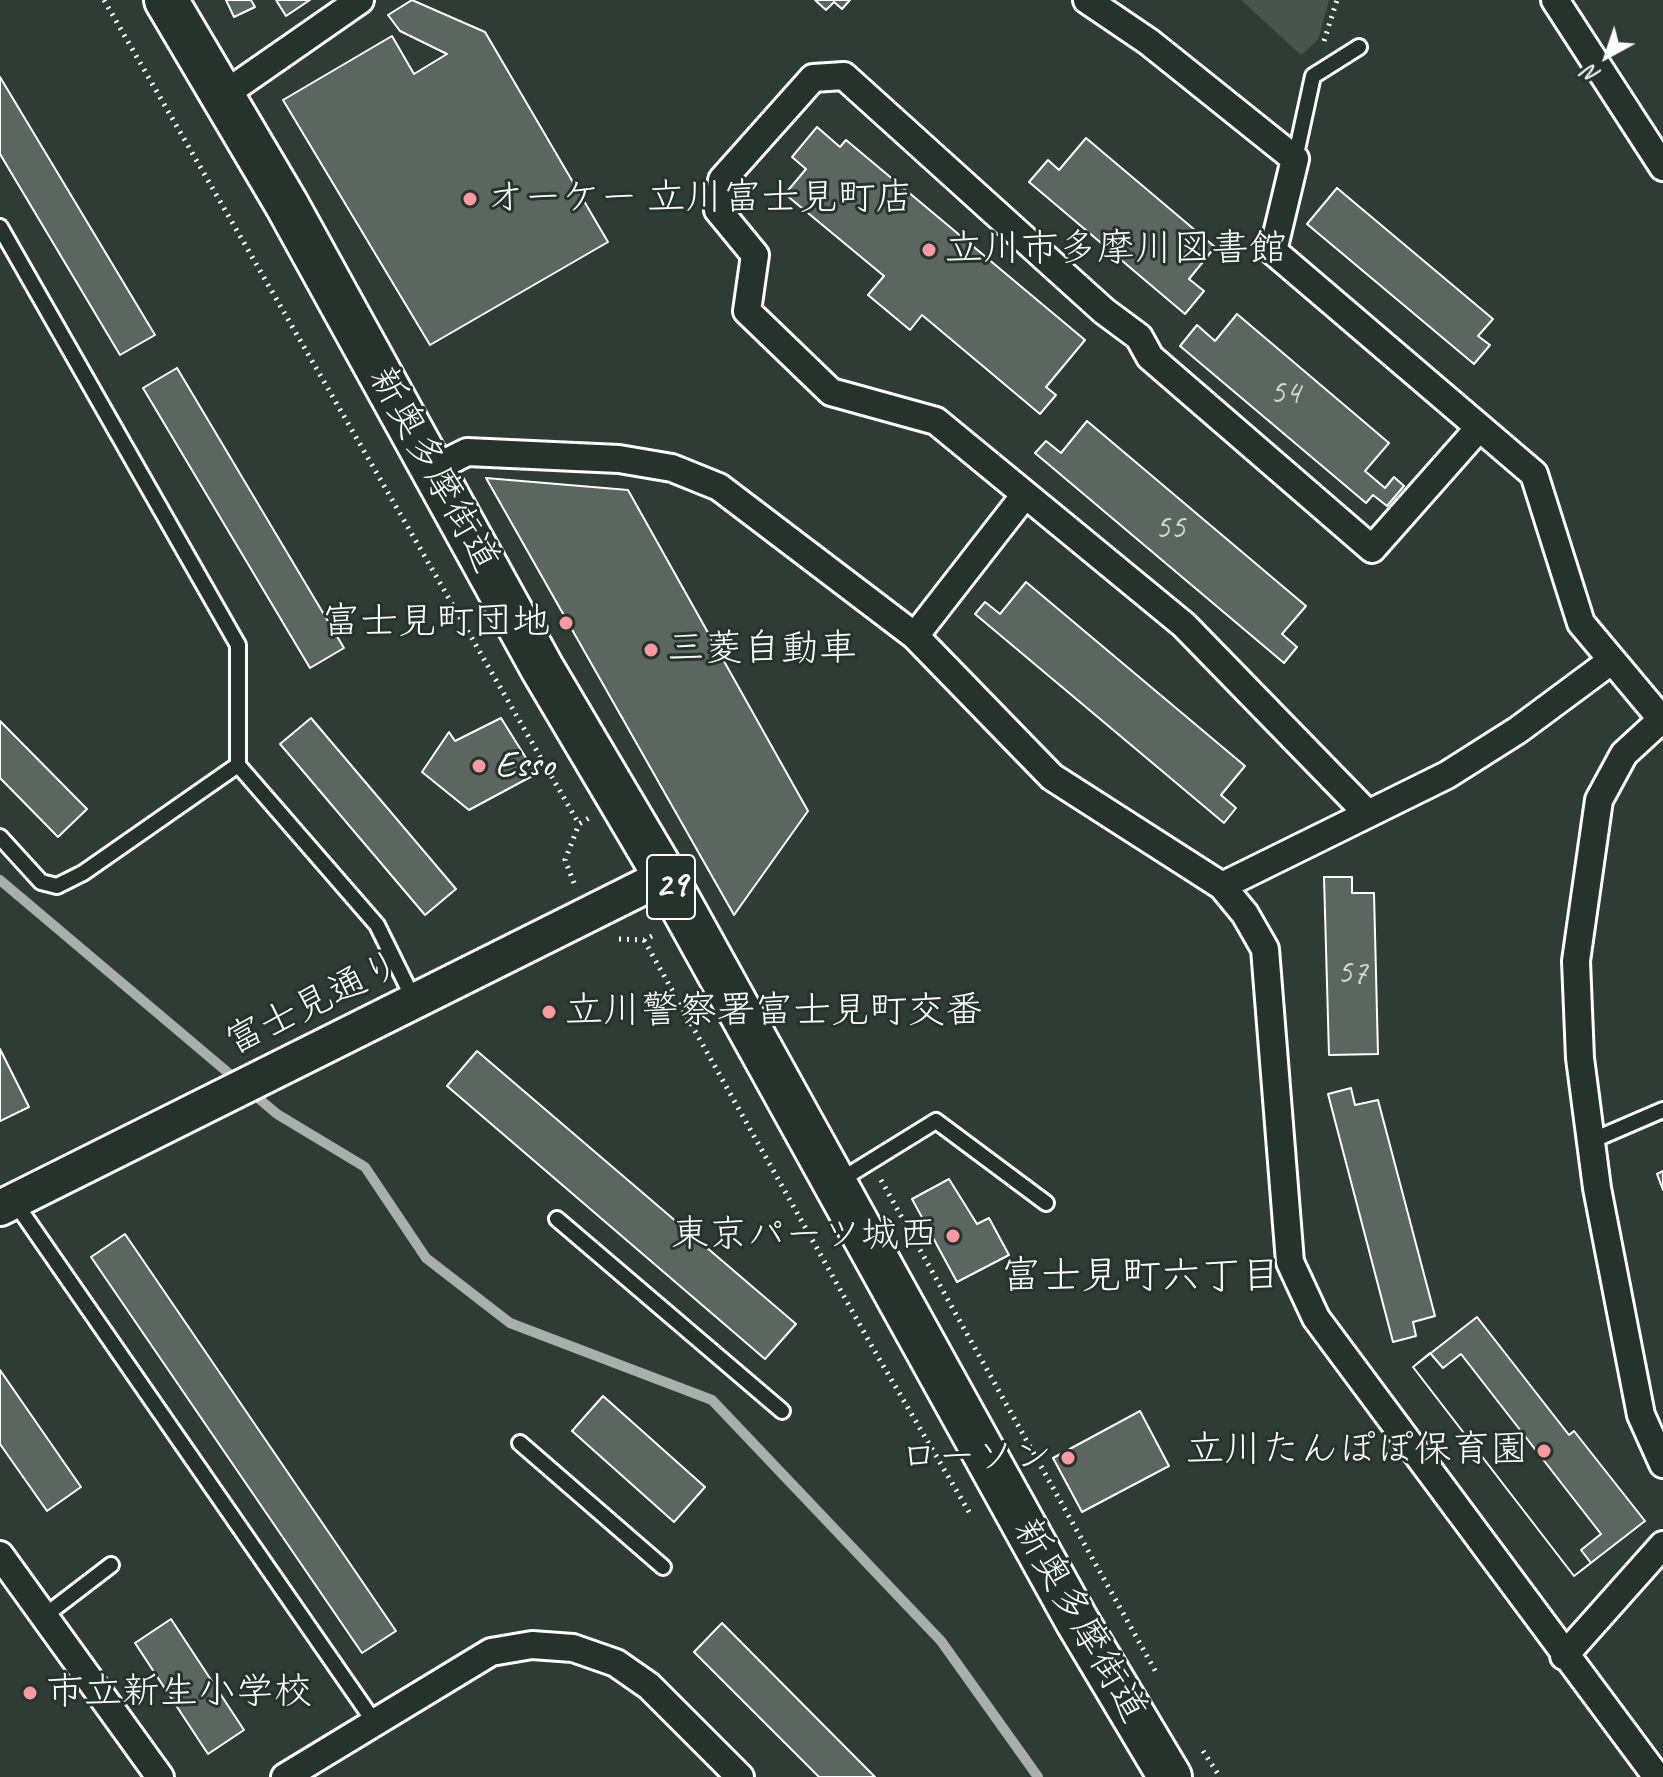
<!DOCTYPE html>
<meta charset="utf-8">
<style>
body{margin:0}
#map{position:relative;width:1663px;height:1777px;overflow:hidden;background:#2f3b35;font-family:Caveat,sans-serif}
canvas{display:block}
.north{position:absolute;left:1567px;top:16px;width:80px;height:80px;-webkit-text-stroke:6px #26332d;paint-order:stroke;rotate:220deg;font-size:22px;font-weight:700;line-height:32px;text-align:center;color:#fff}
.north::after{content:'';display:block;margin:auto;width:28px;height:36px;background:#fff;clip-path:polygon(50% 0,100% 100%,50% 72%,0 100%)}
</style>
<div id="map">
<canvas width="1663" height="1777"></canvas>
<div class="north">N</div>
</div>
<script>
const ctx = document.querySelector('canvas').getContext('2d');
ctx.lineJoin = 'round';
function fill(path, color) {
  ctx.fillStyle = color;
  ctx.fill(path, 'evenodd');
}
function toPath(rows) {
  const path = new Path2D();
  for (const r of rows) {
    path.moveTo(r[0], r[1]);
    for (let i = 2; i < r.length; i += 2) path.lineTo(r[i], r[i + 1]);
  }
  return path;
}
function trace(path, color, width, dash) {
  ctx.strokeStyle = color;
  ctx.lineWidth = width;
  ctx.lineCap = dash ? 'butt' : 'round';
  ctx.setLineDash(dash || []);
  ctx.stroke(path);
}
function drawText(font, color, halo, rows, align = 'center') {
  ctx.font = font + ' Caveat,"Klee One",sans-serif';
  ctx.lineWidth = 6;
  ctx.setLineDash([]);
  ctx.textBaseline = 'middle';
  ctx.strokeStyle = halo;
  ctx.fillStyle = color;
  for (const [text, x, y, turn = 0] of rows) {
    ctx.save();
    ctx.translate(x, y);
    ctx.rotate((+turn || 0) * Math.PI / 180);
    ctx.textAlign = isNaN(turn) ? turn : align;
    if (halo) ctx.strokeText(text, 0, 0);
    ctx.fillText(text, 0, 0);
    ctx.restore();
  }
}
fill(toPath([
 [1241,0,1329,0,1318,40,1301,55]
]), '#4a544f');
trace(toPath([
 [0,880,277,1114,365,1167,426,1258,510,1323,712,1400,941,1641,1038,1777]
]), '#a9afac', 10);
const building = toPath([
 [226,0,251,0,255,7,234,17,226,0],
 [276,0,310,0,286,16,276,0],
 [412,0,485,32,608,242,430,345,283,100,392,36,414,74,447,54,400,31,388,15,412,0],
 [815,0,850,0,842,9,834,2,826,10,815,0],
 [0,77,155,335,120,355,0,154,0,77],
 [817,127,840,147,846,140,1085,340,1046,387,1056,395,1040,414,922,315,910,330,868,295,884,276,785,194,806,169,792,157,817,127],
 [1086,138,1215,247,1189,279,1204,291,1185,314,1029,182,1048,160,1059,170,1086,138],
 [1337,188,1493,319,1478,336,1490,345,1474,364,1307,224,1337,188],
 [1237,314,1389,443,1365,471,1385,488,1394,477,1404,486,1387,506,1373,495,1366,503,1180,346,1197,325,1215,341,1237,314],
 [177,368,344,648,310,668,143,388,177,368],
 [1087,421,1306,606,1282,634,1297,647,1284,663,1035,453,1046,441,1061,453,1087,421],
 [486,478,628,490,808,811,734,915,486,478],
 [1026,582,1245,766,1221,795,1236,808,1224,823,975,614,985,602,1000,614,1026,582],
 [311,718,456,889,425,915,280,744,311,718],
 [501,718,536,774,469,810,422,772,449,732,455,741,501,718],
 [0,721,87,809,58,837,0,778,0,721],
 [1324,877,1352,877,1352,893,1374,893,1378,1054,1329,1055,1324,877],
 [0,1049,29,1107,0,1121,0,1049],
 [477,1051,796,1324,765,1359,447,1086,477,1051],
 [1351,1088,1355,1105,1378,1100,1435,1316,1413,1322,1416,1336,1393,1342,1328,1094,1351,1088],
 [1663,1171,1663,1190,1657,1174,1663,1171],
 [949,1179,977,1224,989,1218,1009,1255,957,1282,912,1199,949,1179],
 [125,1234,396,1631,362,1653,91,1257,125,1234],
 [1477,1317,1569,1435,1574,1431,1645,1521,1574,1576,1413,1367,1477,1317],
 [1430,1353,1443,1368,1461,1354,1601,1534,1581,1550,1591,1563,1574,1576,1413,1367,1430,1353],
 [0,1370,81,1487,47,1511,0,1444,0,1370],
 [603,1396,705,1487,674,1522,572,1431,603,1396],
 [1140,1411,1169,1466,1082,1512,1053,1458,1140,1411],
 [171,1619,244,1730,208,1754,135,1643,171,1619],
 [722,1623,875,1777,819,1777,694,1652,722,1623]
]);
fill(building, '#5b6661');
trace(building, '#fff', 2);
const service = toPath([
 [1295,159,1313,76,1359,47],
 [0,227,238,645,238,765,83,873,57,886,41,882,0,837],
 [238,765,377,925,414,1000],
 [1591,1141,1663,1110],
 [839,1181,936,1121,1046,1203],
 [14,1201,375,1723],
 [557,1219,782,1411],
 [520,1443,663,1567],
 [43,1617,111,1565]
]);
const minor = toPath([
 [1087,0,1149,42,1295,159,1273,251,1534,474,1581,623,1663,721],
 [1555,0,1663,167],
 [222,96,360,0],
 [433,469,467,452,619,459,672,468,719,487,915,636,1052,777,1222,886,1245,914,1265,949,1290,1262,1316,1318,1657,1777],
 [915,636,1024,496],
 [1662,719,1624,754,1599,800,1576,961,1580,1058,1597,1188,1641,1415,1663,1464],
 [1367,813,1184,625,936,421,831,392,747,311,755,255,718,210,722,180,813,78,844,76,1104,311,1139,337,1150,357,1372,549,1479,428],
 [1222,886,1447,775,1518,730,1611,661],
 [0,1555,160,1777],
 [1564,1656,1663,1545],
 [285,1777,491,1652,532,1645,573,1648,616,1663,649,1686,740,1777]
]);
const tertiary = toPath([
 [0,1208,665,876]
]);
const primary = toPath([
 [166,0,287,205,542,668,665,876,1077,1621,1170,1777]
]);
trace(service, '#fff', 20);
trace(minor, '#fff', 32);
trace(tertiary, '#fff', 40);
trace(primary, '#fff', 48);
trace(toPath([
 [104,0,579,824,589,818],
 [1324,41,1337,0],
 [574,883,565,860,579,824],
 [619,939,644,940,656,934],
 [644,940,874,1350,972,1517],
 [881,1180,1157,1674],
 [1203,1751,1220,1777]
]), '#fff', 5, [2, 6]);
trace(service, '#26332d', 14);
trace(minor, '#26332d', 26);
trace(tertiary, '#26332d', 34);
trace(primary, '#26332d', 42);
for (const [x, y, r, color] of [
 [470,199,8,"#ff9aa2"],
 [929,250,8,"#ff9aa2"],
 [566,623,8,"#ff9aa2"],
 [651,650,8,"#ff9aa2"],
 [479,766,8,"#ff9aa2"],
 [549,1012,8,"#ff9aa2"],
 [953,1236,8,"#ff9aa2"],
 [1544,1451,8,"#ff9aa2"],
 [1068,1458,8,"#ff9aa2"],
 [30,1693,8,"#ff9aa2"]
]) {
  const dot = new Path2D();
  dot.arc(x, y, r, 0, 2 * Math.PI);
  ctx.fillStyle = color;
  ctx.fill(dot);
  trace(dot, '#26332d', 3);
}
drawText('34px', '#d6d9d8', null, [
 ["54",1285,394],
 ["55",1170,529],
 ["57",1352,974]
]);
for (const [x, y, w] of [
 [671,887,48]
]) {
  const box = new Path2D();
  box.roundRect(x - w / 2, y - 32, w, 64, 6);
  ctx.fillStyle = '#26332d';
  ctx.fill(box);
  trace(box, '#fff', 2);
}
drawText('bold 36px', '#fff', null, [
 ["29",671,887]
]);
drawText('38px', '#fff', '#26332d', [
 ["オーケー 立川富士見町店",486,199],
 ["立川市多摩川図書館",945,250],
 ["富士見町団地",550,623,"right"],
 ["三菱自動車",667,650],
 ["Esso",495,766],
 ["立川警察署富士見町交番",565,1012],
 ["東京パーツ城西",937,1236,"right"],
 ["立川たんぽぽ保育園",1528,1451,"right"],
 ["ローソン",1052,1458,"right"],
 ["市立新生小学校",46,1693]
], 'left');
drawText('38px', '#fff', '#26332d', [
 ["新奥多摩街道",433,470,61],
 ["富士見通り",314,1004,-26],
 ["新奥多摩街道",1079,1621,60]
]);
drawText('40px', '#fff', '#26332d', [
 ["富士見町六丁目",1141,1278]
]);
</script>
